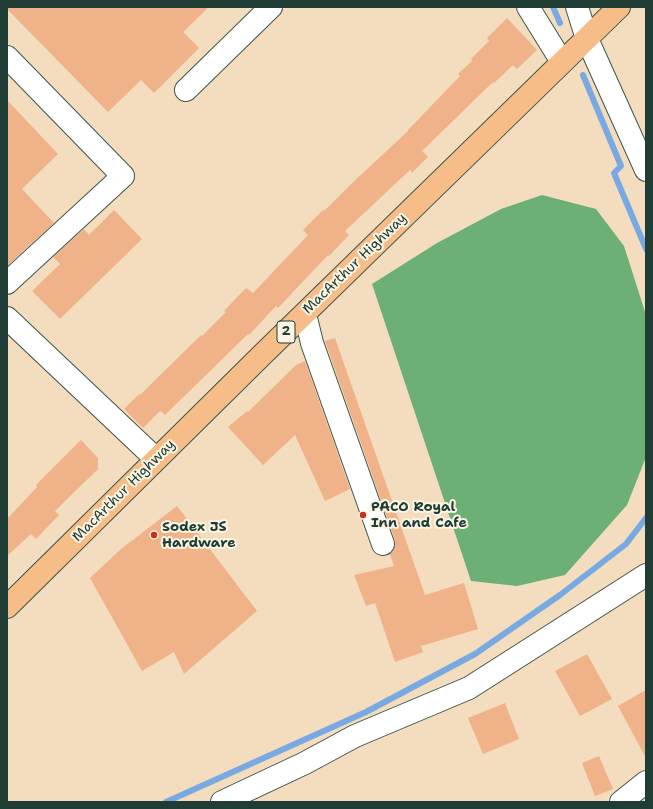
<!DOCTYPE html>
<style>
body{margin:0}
#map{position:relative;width:653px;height:809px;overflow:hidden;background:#f3ddbe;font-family:"Shantell Sans",sans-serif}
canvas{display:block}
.frame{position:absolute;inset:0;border:8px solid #1f3d34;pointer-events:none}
</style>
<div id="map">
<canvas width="653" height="809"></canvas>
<div class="frame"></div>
</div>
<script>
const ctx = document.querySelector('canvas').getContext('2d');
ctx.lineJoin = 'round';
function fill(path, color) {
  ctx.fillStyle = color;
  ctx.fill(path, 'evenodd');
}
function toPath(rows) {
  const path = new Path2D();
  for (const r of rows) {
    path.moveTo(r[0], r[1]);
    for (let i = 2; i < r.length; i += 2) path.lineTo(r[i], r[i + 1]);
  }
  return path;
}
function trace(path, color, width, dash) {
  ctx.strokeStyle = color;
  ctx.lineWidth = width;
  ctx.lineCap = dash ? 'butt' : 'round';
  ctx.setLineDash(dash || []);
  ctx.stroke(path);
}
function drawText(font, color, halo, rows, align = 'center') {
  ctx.font = font + ' "Shantell Sans",sans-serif';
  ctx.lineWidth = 4;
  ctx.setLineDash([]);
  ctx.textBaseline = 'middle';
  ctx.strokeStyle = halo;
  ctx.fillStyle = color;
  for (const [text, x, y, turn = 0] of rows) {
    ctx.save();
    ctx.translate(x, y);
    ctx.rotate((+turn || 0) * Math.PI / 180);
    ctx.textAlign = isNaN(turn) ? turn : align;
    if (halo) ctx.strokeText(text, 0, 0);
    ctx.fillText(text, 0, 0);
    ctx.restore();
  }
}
fill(toPath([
 [542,195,596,209,624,246,646,315,646,457,627,505,565,575,517,586,471,581,372,284,437,243,501,209]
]), '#6cb075');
trace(toPath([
 [553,7,560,23],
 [583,75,621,166,614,173,646,249],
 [166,802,366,712,475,654,560,595,626,544,646,518]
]), '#78a9e3', 6);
fill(toPath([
 [7,7,209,7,183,32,199,48,154,93,141,80,108,112,7,9],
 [507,18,537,50,517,69,513,65,494,83,493,82,422,151,428,157,412,173,410,170,345,231,349,235,329,256,328,255,278,308,276,306,249,335,248,334,165,415,160,411,143,428,124,409,139,394,140,395,201,335,202,336,226,312,224,311,246,288,253,293,308,235,303,230,323,210,324,211,350,185,408,131,408,130,460,76,458,74,472,61,471,59,489,41,487,38],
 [7,100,58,154,22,189,54,223,7,266],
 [114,210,142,239,60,319,32,291,60,264,53,257,84,229,89,235],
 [335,338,425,595,464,583,478,629,421,646,423,652,395,662,375,603,366,606,354,575,394,566,390,554,393,552,395,547,395,540,325,341],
 [305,361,350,489,325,501,295,435,263,465,228,427,247,411,248,412,296,365],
 [81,440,98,458,98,469,55,511,59,515,36,539,31,534,7,556,7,519,37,487,36,485],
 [177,506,257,611,184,674,174,652,142,671,90,578,121,549],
 [587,654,612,699,580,716,555,671],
 [646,690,646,758,618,706],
 [505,703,519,739,483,754,468,718],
 [599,756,613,789,595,796,582,763]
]), '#f0b289');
const minor = toPath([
 [528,7,562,62],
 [577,7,587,39,646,170],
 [7,57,123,176,7,283],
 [186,90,271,7],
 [305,314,312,343,383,544],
 [7,318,156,459],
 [222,802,305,763,355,736,469,688,646,575],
 [621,802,646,782]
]);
const highway = toPath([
 [7,607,263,354,619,7]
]);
trace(minor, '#3f5549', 24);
trace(highway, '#3f5549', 24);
trace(minor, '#fff', 22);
trace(highway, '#f7bd88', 22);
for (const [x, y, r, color] of [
 [363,515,4,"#c8321e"],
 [154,535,4,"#c8321e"]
]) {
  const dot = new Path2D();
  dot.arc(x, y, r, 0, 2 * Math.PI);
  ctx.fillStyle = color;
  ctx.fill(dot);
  trace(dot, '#fcf5e5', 1.5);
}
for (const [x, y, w] of [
 [286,332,18]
]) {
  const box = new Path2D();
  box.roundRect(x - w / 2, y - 11, w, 22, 3);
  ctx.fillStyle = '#fcf5e5';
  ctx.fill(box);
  trace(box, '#1f3d34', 1);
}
drawText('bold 13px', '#1f3d34', null, [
 ["2",286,332]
]);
drawText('14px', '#1f3d34', '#fcf5e5', [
 ["MacArthur Highway",355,264,-44],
 ["MacArthur Highway",124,491,-45]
]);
drawText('bold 14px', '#1f3d34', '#fcf5e5', [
 ["PACO Royal",371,507],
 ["Inn and Cafe",371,523],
 ["Sodex JS",162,527],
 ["Hardware",162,543]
], 'left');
</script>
